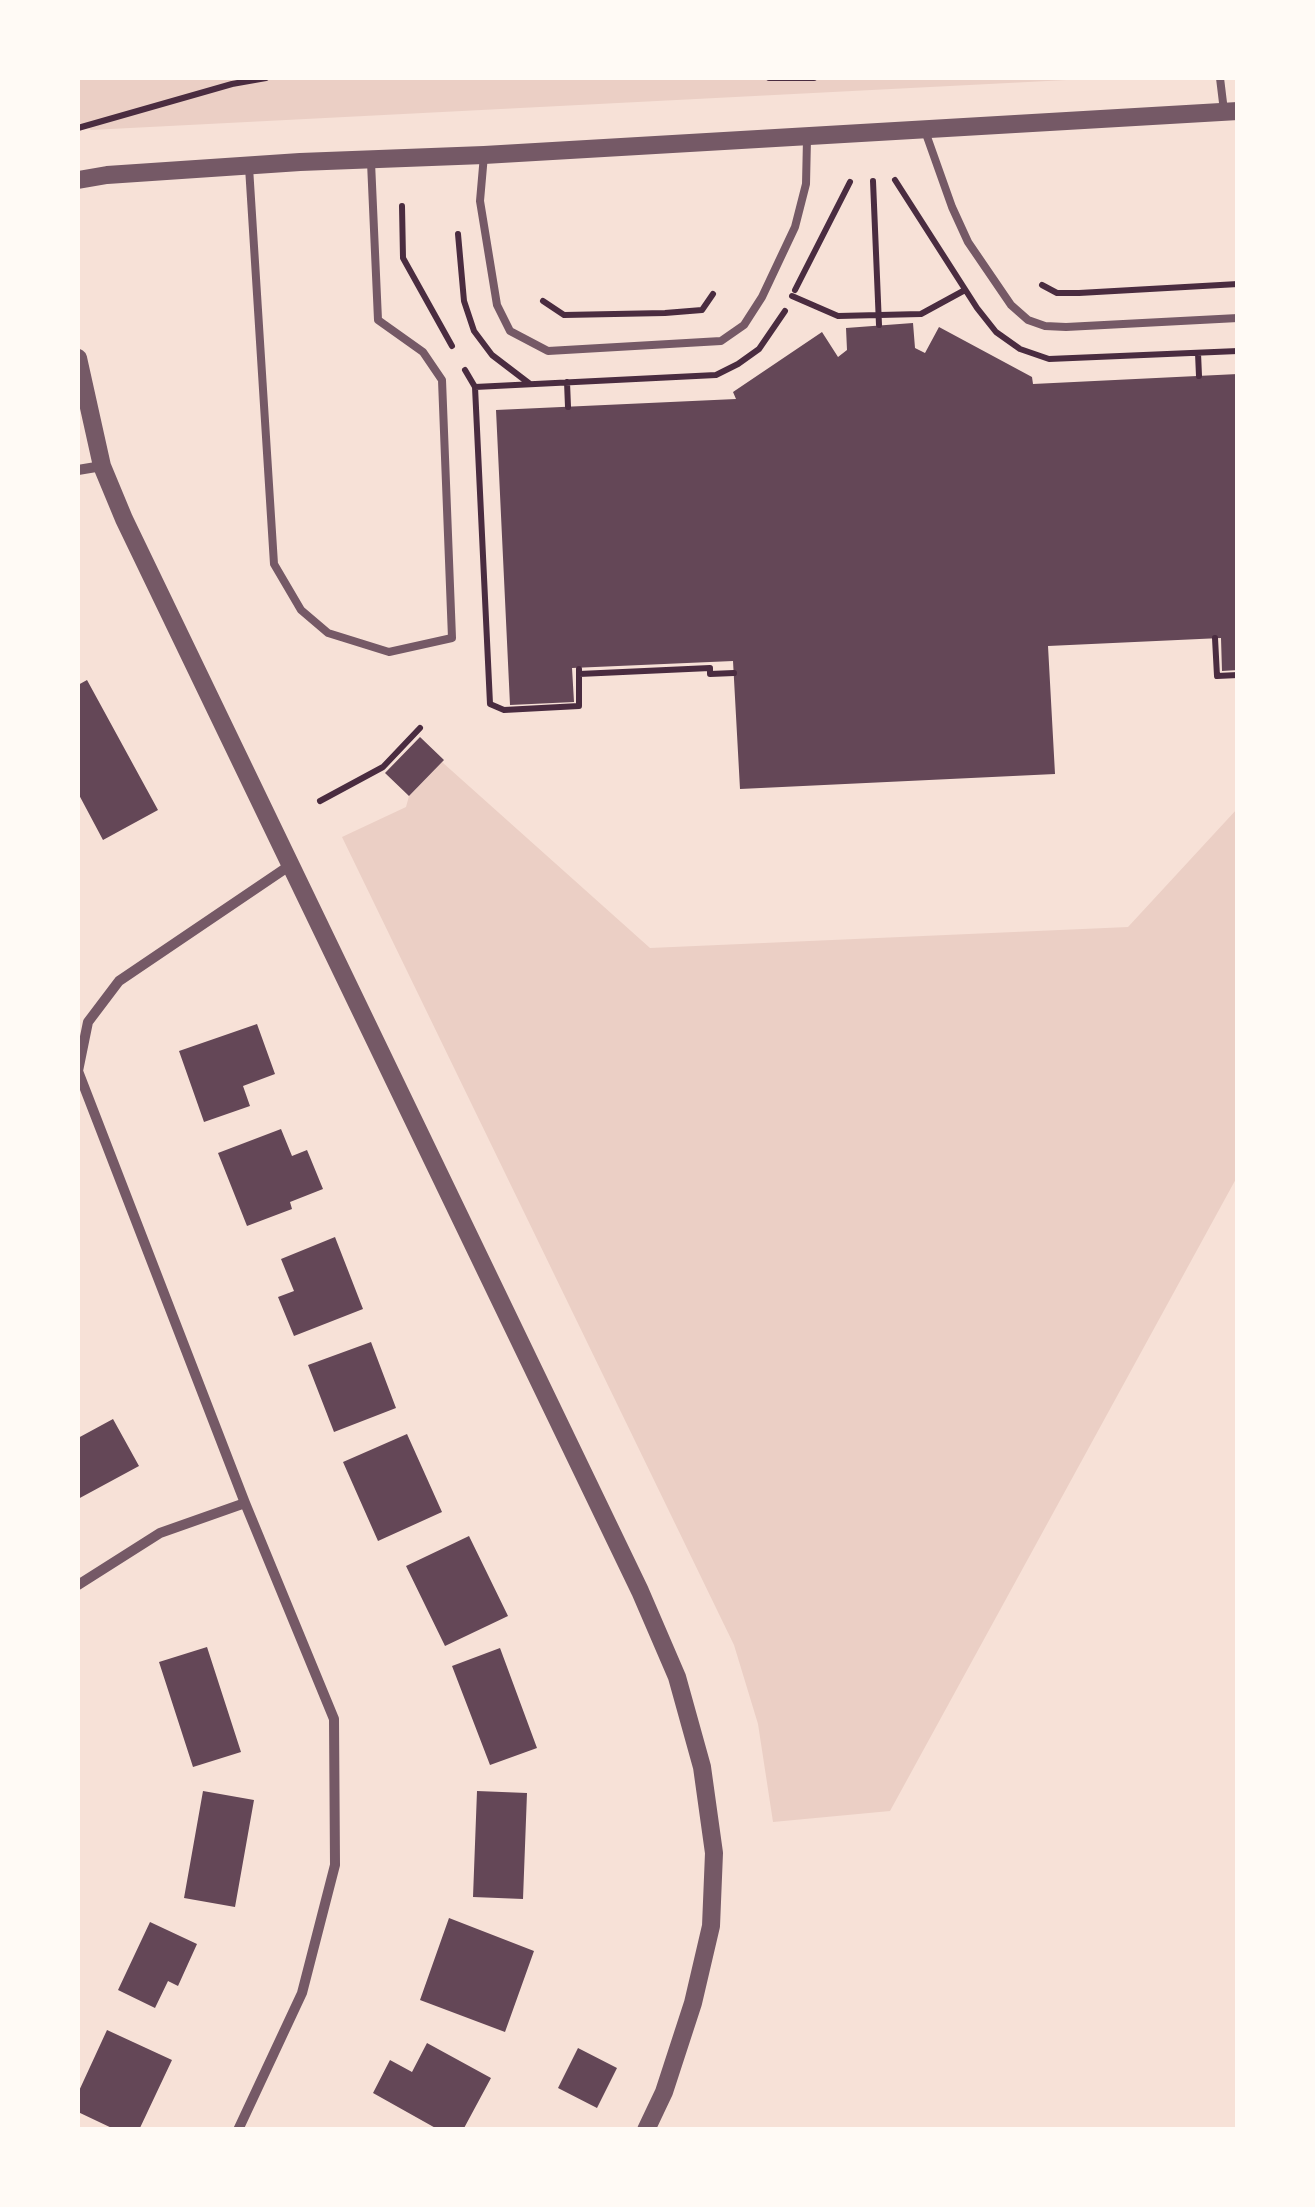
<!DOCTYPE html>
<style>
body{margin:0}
#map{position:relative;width:1315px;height:2207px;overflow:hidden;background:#f7e1d7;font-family:Raleway,sans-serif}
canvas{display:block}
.frame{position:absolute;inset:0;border:80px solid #fffaf5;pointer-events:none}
</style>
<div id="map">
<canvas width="1315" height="2207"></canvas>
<div class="frame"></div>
</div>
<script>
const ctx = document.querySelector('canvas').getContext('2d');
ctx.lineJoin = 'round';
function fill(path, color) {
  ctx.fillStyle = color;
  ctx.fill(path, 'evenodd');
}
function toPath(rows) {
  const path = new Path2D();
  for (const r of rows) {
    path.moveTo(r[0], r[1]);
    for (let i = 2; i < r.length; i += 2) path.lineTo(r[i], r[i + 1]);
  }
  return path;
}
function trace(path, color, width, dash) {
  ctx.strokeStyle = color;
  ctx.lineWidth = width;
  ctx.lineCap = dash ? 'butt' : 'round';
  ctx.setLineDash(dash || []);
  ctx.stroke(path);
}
fill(toPath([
 [78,78,1106,78,91,130,78,122],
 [442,762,650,948,1128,927,1237,809,1237,1177,890,1811,773,1822,758,1724,734,1645,342,837,406,807,409,796]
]), '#ebcfc5');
fill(toPath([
 [913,323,915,348,925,353,939,327,1032,377,1033,384,1238,374,1238,670,1222,671,1221,638,1048,646,1055,774,740,789,733,661,572,668,574,702,510,705,496,410,736,399,733,392,822,332,838,357,847,350,846,328],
 [87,680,158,810,103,840,78,793,78,685],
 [420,737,444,760,409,796,385,773],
 [257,1024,275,1074,243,1086,250,1106,204,1122,179,1051],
 [281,1129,292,1156,307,1150,323,1189,290,1202,292,1209,247,1226,218,1153],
 [335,1237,363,1309,294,1336,278,1297,294,1291,281,1259],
 [371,1342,396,1408,334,1432,308,1365],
 [113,1419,139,1466,78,1499,78,1438],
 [407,1434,442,1512,378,1541,343,1462],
 [469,1536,508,1616,445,1646,406,1566],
 [207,1647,241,1752,193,1767,159,1662],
 [500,1648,537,1748,490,1765,452,1666],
 [203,1791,254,1800,235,1907,184,1898],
 [477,1791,527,1793,523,1899,473,1897],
 [449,1918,534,1951,505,2032,420,2000],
 [150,1922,197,1944,178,1986,168,1981,155,2008,118,1990],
 [107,2030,172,2060,139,2130,116,2130,78,2112,78,2093],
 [427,2043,491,2078,463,2130,439,2130,373,2093,390,2060,412,2072],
 [578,2048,617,2068,597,2108,558,2088]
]), '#644757');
trace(toPath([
 [769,78,814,78],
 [78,128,232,84,266,78],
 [895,180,977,308,996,332,1020,349,1049,359,1238,351],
 [873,181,879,325],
 [402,206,403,258,452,346],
 [458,234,464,301,474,331,492,355,530,384],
 [1042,285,1057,293,1079,293,1238,284],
 [795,290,850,182],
 [792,296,838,316,921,314,965,290],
 [543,301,564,315,665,313,702,310,713,294],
 [1198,353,1199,376],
 [465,370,475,387,490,704,504,710,579,706,579,669],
 [567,382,568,407],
 [475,387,716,375,738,364,759,349,785,311],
 [1215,638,1217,676,1238,675],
 [579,674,710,668,710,674,734,673],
 [320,801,383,767,420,728]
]), '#4a2c40', 6);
trace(toPath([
 [1220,78,1224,111],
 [925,131,952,207,968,242,1011,305,1028,320,1045,326,1066,327,1238,318],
 [484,155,480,201,497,305,510,331,548,351,721,341,744,325,762,297,795,227,806,184,807,139],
 [249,167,274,564,301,610,328,633,389,652,452,638,442,380,423,352,378,320,371,162]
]), '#755966', 8);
trace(toPath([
 [78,470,102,466],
 [78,1585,160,1533,245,1503],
 [238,2130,302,1993,335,1865,334,1719,245,1503,78,1071,88,1022,119,981,292,864]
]), '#755966', 10);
trace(toPath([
 [78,180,107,175,300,162,484,155,1238,111],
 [78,358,102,466,124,519,640,1591,677,1677,702,1767,714,1853,711,1926,693,2003,664,2092,646,2130]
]), '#755966', 18);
</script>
